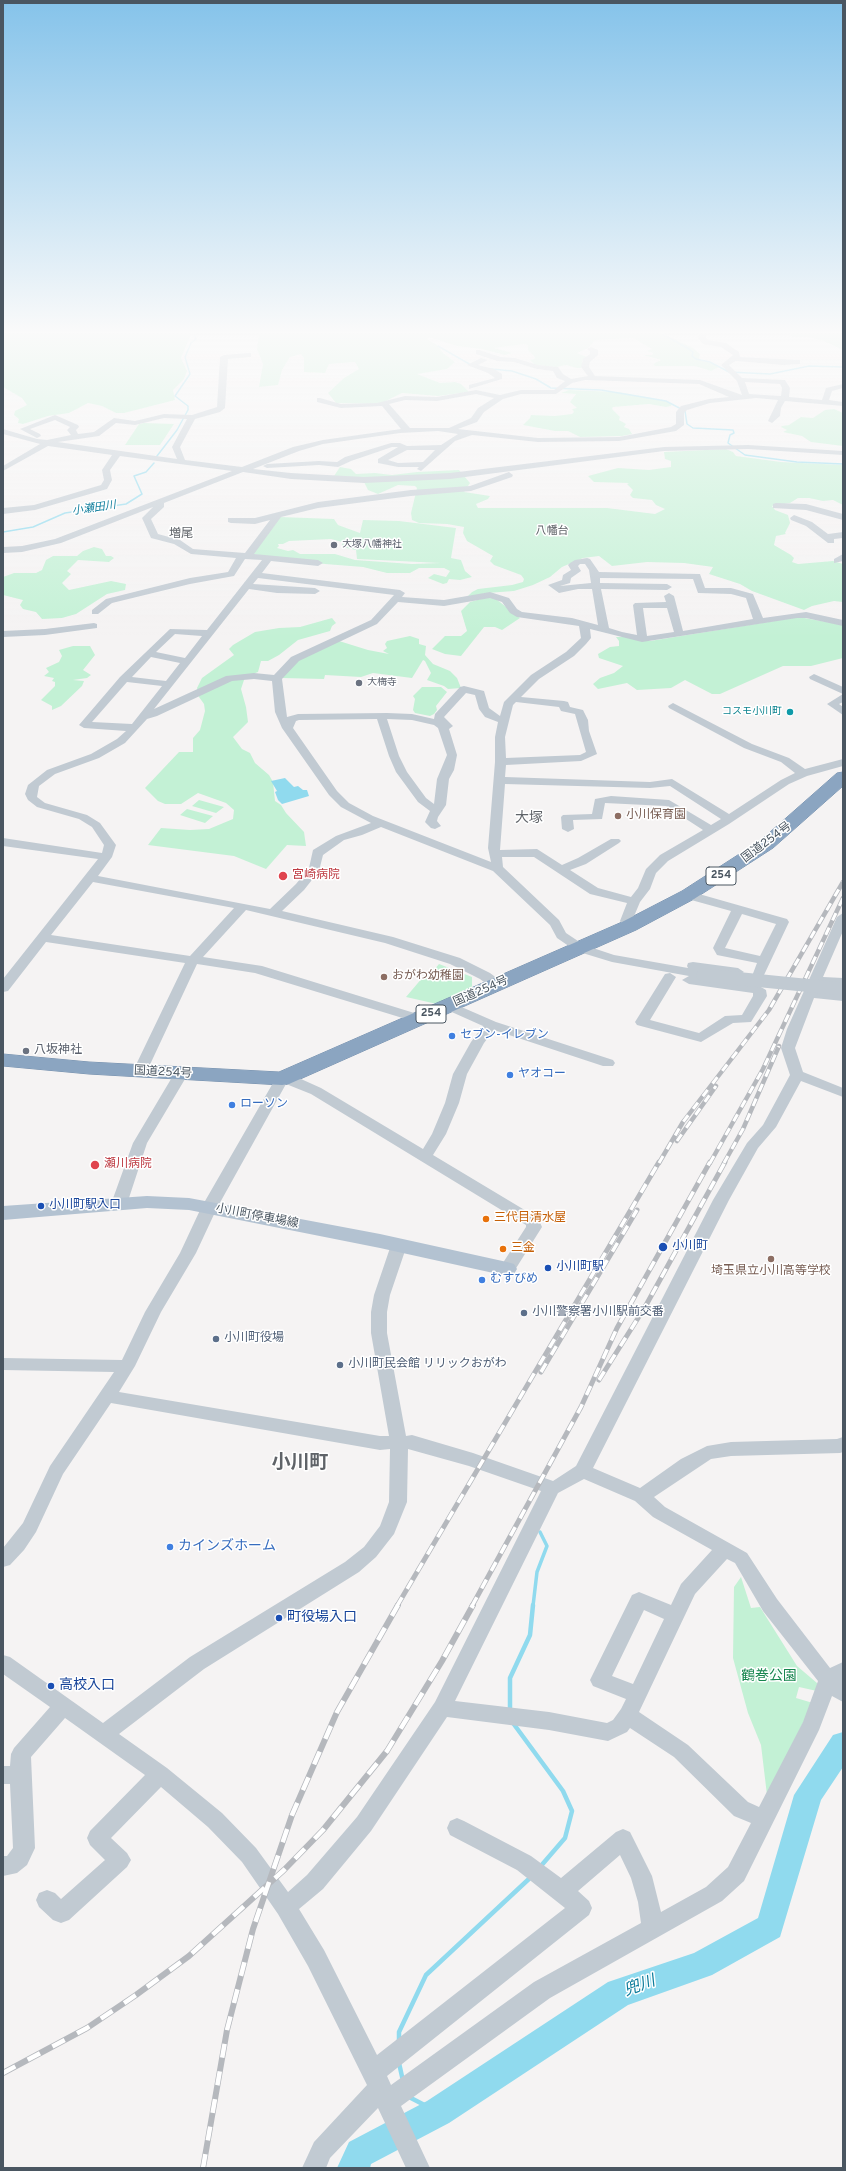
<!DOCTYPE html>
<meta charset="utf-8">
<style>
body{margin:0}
#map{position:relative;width:846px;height:2171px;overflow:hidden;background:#f5f3f3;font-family:Overpass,sans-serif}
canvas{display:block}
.frame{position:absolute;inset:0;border:4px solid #4a5661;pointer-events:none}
</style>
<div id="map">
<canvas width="846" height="2171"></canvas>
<div class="frame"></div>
</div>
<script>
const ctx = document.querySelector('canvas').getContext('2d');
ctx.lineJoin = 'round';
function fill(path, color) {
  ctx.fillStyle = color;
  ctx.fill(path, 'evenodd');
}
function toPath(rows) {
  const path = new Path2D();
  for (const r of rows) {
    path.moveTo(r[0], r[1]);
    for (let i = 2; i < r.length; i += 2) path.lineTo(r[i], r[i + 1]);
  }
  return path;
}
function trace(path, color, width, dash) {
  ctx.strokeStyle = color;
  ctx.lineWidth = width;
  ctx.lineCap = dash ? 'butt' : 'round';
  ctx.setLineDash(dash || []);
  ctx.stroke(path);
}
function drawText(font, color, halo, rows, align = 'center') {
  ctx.font = font + ' Overpass,"Noto Sans JP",sans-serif';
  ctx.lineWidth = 3;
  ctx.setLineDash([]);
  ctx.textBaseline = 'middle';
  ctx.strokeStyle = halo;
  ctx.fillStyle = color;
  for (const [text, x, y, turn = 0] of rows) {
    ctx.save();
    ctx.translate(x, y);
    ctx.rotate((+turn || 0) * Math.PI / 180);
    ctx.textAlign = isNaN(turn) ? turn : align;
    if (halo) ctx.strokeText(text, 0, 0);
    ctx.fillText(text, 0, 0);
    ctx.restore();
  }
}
fill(toPath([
 [3,334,191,334,181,358,187,371,184,379,173,390,175,400,124,413,116,413,102,406,88,403,69,413,48,416,23,424,18,423,19,419,14,415,15,411,27,405,22,398,3,387],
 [259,334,663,334,693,348,700,354,699,360,712,363,719,367,711,371,695,366,655,366,653,364,661,360,643,355,652,355,653,353,647,351,652,349,633,338,595,340,588,348,577,353,587,357,582,361,583,364,581,368,577,368,566,365,556,367,535,365,530,360,534,359,535,357,528,350,528,345,524,344,494,348,512,353,505,355,482,349,457,346,429,337,427,339,437,345,443,353,455,362,447,369,417,374,440,383,455,382,461,384,469,392,438,396,402,393,380,404,336,403,328,393,344,378,359,369,355,362,329,364,325,373,304,372,304,358,301,354,290,357,282,370,278,385,259,387,263,364,257,349],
 [790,334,843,334,843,350,824,341,808,337,792,337],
 [569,390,618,392,663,400,672,404,671,406,666,407,649,404,613,407,612,409,620,417,619,420,626,424,624,427,629,429,632,434,622,436,580,437,568,431,555,431,523,425,530,418,531,415,555,416,572,414,574,412,572,409,577,408,570,402,576,394,561,393],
 [834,409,843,413,843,446,811,442,802,436,783,432,787,430,781,427,782,426,789,425,801,417,813,418,825,410],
 [144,423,174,424,160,445,125,445,139,424],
 [726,449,733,452,736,456,781,462,843,465,843,505,833,500,823,501,809,498,798,498,790,503,772,506,775,510,788,515,790,523,785,533,786,534,776,536,774,545,791,555,794,558,792,562,798,564,833,561,843,564,843,602,834,601,812,606,804,610,752,591,740,584,709,574,713,567,684,563,647,562,612,566,599,556,583,558,562,567,550,577,533,585,514,591,487,593,467,597,472,592,478,589,512,585,523,582,524,579,521,575,494,565,490,561,493,556,467,541,463,533,464,527,447,524,419,523,412,520,411,513,417,488,415,486,398,485,378,494,368,490,364,482,334,476,340,467,351,469,356,474,375,473,392,475,417,472,459,470,470,483,464,492,490,496,488,499,476,504,478,508,607,508,655,514,665,509,656,505,652,500,633,498,630,495,633,490,627,484,629,483,594,482,588,476,618,468,649,470,671,467,671,461,665,459,664,452],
 [280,517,334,519,338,525,360,533,363,520,399,521,456,528,451,558,461,560,465,571,472,577,460,580,449,579,447,583,443,584,428,578,434,574,446,577,450,571,444,568,419,568,410,573,387,573,363,567,325,564,252,554],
 [331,539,342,542,342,547,356,550,357,559,440,563,412,564,355,560,335,554,300,554,293,550,288,551,277,548,279,546,278,544,283,544,289,541],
 [94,547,102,549,106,556,111,556,114,558,109,562,78,560,67,571,71,574,62,583,69,590,111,581,126,584,125,590,107,594,76,614,62,618,42,619,36,612,23,609,20,605,23,600,3,595,3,577,14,573,36,573,42,570,46,560,53,556,77,556,83,551],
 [488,597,496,599,520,618,502,630,495,627,484,627,461,656,445,654,432,649,445,636,461,636,467,631,461,611,470,602],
 [799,617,843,625,843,658,811,666,783,666,720,694,712,694,685,680,671,688,637,690,627,683,598,689,593,684,600,678,614,673,623,666,599,658,598,654,610,647,619,646,619,641,616,637,625,637,650,641],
 [332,618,336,623,332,626,330,631,298,640,279,655,268,661,261,661,258,672,245,677,241,689,246,707,248,722,233,737,242,749,250,753,255,763,269,775,273,782,275,801,281,805,286,813,304,832,306,846,287,845,266,869,234,856,148,845,161,828,190,830,209,829,233,819,234,810,226,803,198,793,181,804,165,804,158,801,145,788,179,752,193,752,193,738,200,730,205,711,204,704,199,697,197,688,202,678,234,655,229,649,233,645,255,632,279,628,300,627],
 [410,636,419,639,419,644,426,646,425,655,433,664,450,671,457,678,461,688,448,689,444,686,427,680,431,673,425,661,423,660,412,678,373,673,361,677,325,675,324,679,282,678,297,660,339,641,368,650,389,654,383,651,387,648,385,644,387,641],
 [73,646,90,646,95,655,83,670,91,675,87,678,73,680,84,681,82,686,61,706,52,710,52,706,41,700,55,686,55,682,52,681,54,678,44,676,49,672,46,668,59,662,62,656,59,650],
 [422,687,441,687,447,692,436,706,437,710,434,714,430,716,415,713,413,710,415,699,413,696],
 [199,800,224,807,216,813,192,806],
 [187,809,213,816,205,823,180,815],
 [439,964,472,977,472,988,437,1004,406,997,423,977,427,978],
 [741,1577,751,1608,760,1607,797,1666,817,1683,817,1691,799,1687,796,1698,813,1703,767,1795,761,1745,748,1713,733,1658,734,1587]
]), '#c3f1d5');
fill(toPath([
 [285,778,294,787,298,786,303,790,307,790,309,796,282,804,278,800,275,792,277,791,271,781]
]), '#90daee');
trace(toPath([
 [662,334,689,349,693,352,692,356,696,359,710,362,729,372,770,374,809,366,843,367],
 [438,346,471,365],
 [491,369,512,371,536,379,551,388,601,390,666,401,685,411,687,424,693,428,733,430,734,433,730,435,728,443,745,455,797,462,843,464],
 [157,456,177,430,188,410,188,406,175,396,190,374,185,357,191,343,196,339,194,334],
 [3,532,33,527,65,513,126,504,142,494,134,476,146,472,154,463]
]), '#90daee', 1.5);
trace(toPath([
 [533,1606,537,1572,547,1546,540,1532]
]), '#90daee', 3.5);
trace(toPath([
 [510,1710,510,1678,530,1635,533,1605],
 [513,1723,563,1791,572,1811,565,1838,540,1867],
 [399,2042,399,2032,426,1975,531,1877],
 [399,2063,403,2081],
 [409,2097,438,2112]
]), '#90daee', 4.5);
fill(toPath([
 [843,1732,843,1767,821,1800,780,1937,712,1975,628,2005,449,2123,371,2164,370,2168,337,2168,349,2142,427,2101,608,1982,694,1953,758,1918,794,1795,833,1735,843,1732]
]), '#90daee');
const highway = toPath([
 [843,772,843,786,773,848,694,899,636,930,289,1084,282,1085,89,1074,3,1066,3,1054,89,1062,279,1072,622,922,682,891,761,840,837,773,843,772]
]);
trace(highway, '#7690ad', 1);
fill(toPath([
 [699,334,706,334,706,338,708,340,726,343,739,352,740,357,800,360,800,364,783,365,736,361,729,365,742,378,785,380,790,388,789,397,822,400,826,388,843,384,843,388,832,391,829,400,843,402,843,406,785,401,781,408,780,416,772,423,768,421,778,400,756,398,710,403,687,410,684,413,684,425,676,431,619,441,538,442,472,435,455,441,421,471,417,469,419,467,398,467,378,463,378,459,398,447,392,447,351,461,338,467,319,465,267,468,263,466,267,464,319,461,337,462,345,457,391,443,400,443,407,446,441,445,458,434,438,431,400,433,323,444,299,451,253,469,291,473,364,477,450,473,664,447,748,445,843,451,843,455,748,449,664,451,450,479,364,483,291,479,243,472,164,503,164,507,151,519,158,534,180,540,193,549,245,553,270,520,255,524,231,523,228,522,228,518,255,518,318,502,411,490,470,486,509,472,513,475,512,477,471,491,411,496,318,508,281,517,254,554,318,560,323,563,318,566,271,561,262,573,400,590,405,593,402,597,444,600,490,592,509,598,517,609,522,612,572,618,598,625,592,589,578,589,559,593,548,585,562,580,563,575,571,570,568,565,570,563,575,560,587,558,590,559,599,572,700,574,705,588,731,588,753,594,763,618,806,612,843,620,843,626,806,618,797,618,642,642,590,629,591,638,586,644,574,656,539,679,521,697,564,701,568,702,570,707,583,710,588,720,589,731,597,754,581,761,506,765,505,777,650,782,672,779,729,814,781,780,795,773,781,762,744,748,669,708,668,706,673,703,752,744,789,758,805,769,843,759,843,766,807,776,789,784,729,824,668,861,656,873,650,889,640,902,632,921,635,926,633,929,625,929,620,921,627,903,590,894,534,857,502,857,503,867,559,920,566,933,584,945,614,955,688,968,687,966,688,963,693,962,738,968,744,972,738,976,704,971,709,975,705,978,749,984,757,963,717,955,713,948,731,911,684,898,682,895,684,892,692,892,787,919,789,922,764,975,761,987,766,990,767,996,751,1022,733,1023,701,1042,637,1025,635,1022,665,974,670,973,676,977,650,1020,699,1033,725,1016,742,1015,753,996,753,993,689,984,682,980,689,976,612,962,576,951,557,938,550,925,493,871,381,827,362,835,344,840,323,855,319,871,304,890,282,911,393,937,460,958,490,973,502,982,504,985,502,988,492,988,480,979,450,964,385,943,246,910,203,957,262,966,424,1016,426,1019,419,1023,255,973,197,964,147,1071,140,1075,133,1071,185,963,46,942,8,991,3,992,3,979,98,859,3,846,3,838,102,853,104,845,92,827,79,819,37,807,28,800,25,794,28,785,47,770,91,754,117,739,126,731,84,728,79,725,120,677,170,629,207,630,262,560,245,559,234,576,190,584,112,603,98,614,92,614,92,610,106,599,190,578,228,572,236,558,191,554,174,544,151,538,142,518,153,507,61,543,22,552,3,553,3,547,22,546,55,539,232,471,120,456,110,470,112,480,107,489,35,510,3,514,3,508,34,505,101,485,104,480,102,470,112,455,48,446,3,471,3,466,40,444,3,434,3,429,37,439,47,440,71,435,67,430,70,427,55,420,30,429,40,434,41,436,37,438,20,429,55,415,78,425,79,427,76,430,78,434,94,432,114,418,135,421,164,414,192,415,214,408,217,407,220,357,224,355,248,353,251,353,251,357,228,359,225,408,220,412,195,419,180,447,185,460,242,467,293,447,323,440,401,429,382,406,341,408,317,402,317,398,320,398,341,404,377,403,405,396,437,397,476,390,500,395,521,390,554,390,565,381,557,378,553,371,537,369,514,362,497,361,476,354,476,350,479,350,501,357,515,358,538,365,558,367,563,374,571,379,588,376,581,367,583,359,590,354,590,351,587,349,591,347,598,350,598,355,590,362,589,367,595,376,700,380,742,395,737,381,721,365,733,355,721,347,703,344,698,338,699,334],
 [585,380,699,384,729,397,709,399,681,406,676,412,676,424,671,427,619,437,538,438,458,429,477,422,484,412,503,399,521,394,556,394,572,383,585,380],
 [745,382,780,384,782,388,781,396,749,394,745,382],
 [476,394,494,398,478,408,471,418,449,428,410,428,389,404,405,400,437,401,476,394],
 [164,418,187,419,172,447,177,459,58,442,99,436,116,423,135,425,164,418],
 [407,450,435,450,423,462,398,463,388,460,407,450],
 [580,564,585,564,589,570,591,583,560,586,570,583,571,578,581,571,578,566,580,564],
 [258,578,394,595,371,620,291,657,274,675,254,673,226,676,154,709,249,589,277,593,315,594,320,591,315,588,253,584,258,578],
 [600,578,693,579,698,593,731,594,746,598,753,619,683,631,674,596,669,593,664,596,666,602,635,603,633,605,637,635,622,632,609,628,601,589,667,590,672,587,667,584,600,583,600,578],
 [490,598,502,602,510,613,517,617,579,626,581,638,566,652,531,675,504,702,500,716,489,708,484,691,464,686,460,687,435,714,434,719,412,714,387,713,298,714,287,717,282,679,299,661,377,624,398,602,444,606,490,598],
 [643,608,667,608,674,632,647,636,643,608],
 [175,634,202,636,185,658,156,652,175,634],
 [151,657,180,663,166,681,132,677,151,657],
 [254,679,272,681,275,712,282,728,329,795,341,807,371,823,336,836,313,850,309,868,296,884,270,909,98,876,112,857,116,845,100,823,87,815,45,803,37,797,39,786,55,774,99,758,125,743,147,719,157,716,232,681,254,679],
 [127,682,162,686,132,724,92,722,127,682],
 [466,693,475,695,479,709,485,717,498,722,495,737,495,762,488,848,491,862,373,816,349,803,337,791,293,728,296,721,299,720,377,719,389,756,396,772,418,802,430,811,425,822,431,828,435,829,441,826,437,821,438,817,446,805,449,779,454,770,457,755,449,729,453,726,444,717,466,693],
 [516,702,559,707,561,711,575,714,586,752,580,755,506,758,505,737,513,705,516,702],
 [387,719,412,720,434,725,438,728,447,755,437,779,434,804,426,798,407,772,399,756,387,719],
 [505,784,650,788,670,786,721,819,711,825,669,800,611,796,595,799,592,814,563,815,561,817,562,829,568,832,574,829,573,820,602,819,605,803,666,806,703,830,660,855,646,869,638,888,631,897,598,888,570,870,586,864,619,843,621,841,619,839,611,839,578,858,562,865,537,849,500,850,505,784],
 [93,882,234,908,190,956,51,935,93,882],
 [742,914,776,924,760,956,725,948,742,914],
 [481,358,488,360,478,365,494,369,502,374,502,379,469,389,469,385,495,378,488,373,467,365,481,358],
 [776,503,806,504,843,514,843,520,806,510,773,508,773,504,776,503],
 [794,515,812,522,828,534,843,532,843,538,834,539,834,543,828,543,806,526,791,520,790,518,794,515],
 [843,554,843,561,834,563,834,559,843,554],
 [94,623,97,624,97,628,45,635,3,637,3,631,45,629,94,623],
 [814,674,843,687,843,702,839,704,843,707,843,715,827,704,843,694,810,679,809,677,814,674],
 [843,913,843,931,823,977,843,978,843,986,820,984,817,991,843,993,843,1001,814,998,795,1048,803,1072,843,1088,843,1097,801,1081,776,1127,758,1148,729,1200,593,1468,640,1488,681,1459,707,1446,731,1442,837,1439,843,1437,843,1452,840,1453,731,1456,711,1459,654,1497,665,1507,747,1553,777,1599,830,1668,843,1662,843,1702,832,1696,819,1730,744,1881,722,1901,550,1998,401,2106,430,2168,406,2168,378,2108,330,2158,326,2168,302,2168,314,2142,367,2085,308,1966,278,1914,242,1862,208,1827,161,1787,111,1838,127,1853,131,1860,127,1867,69,1920,61,1923,53,1920,39,1907,36,1900,39,1893,47,1890,55,1893,61,1899,105,1860,90,1845,87,1838,90,1831,145,1775,65,1718,31,1757,35,1848,27,1865,17,1873,3,1876,3,1856,7,1856,13,1848,10,1784,3,1784,3,1766,10,1766,11,1754,14,1748,50,1707,3,1674,3,1655,10,1657,103,1723,190,1657,345,1562,364,1547,380,1526,389,1502,390,1449,380,1450,111,1403,63,1474,36,1532,24,1550,10,1565,3,1567,3,1548,23,1523,50,1466,114,1372,3,1370,3,1358,122,1360,145,1312,180,1253,201,1208,277,1076,282,1075,301,1079,321,1088,423,1149,432,1134,445,1103,453,1074,471,1042,483,1026,445,1009,443,1006,445,1003,450,1002,496,1022,613,1060,615,1063,613,1066,603,1066,494,1030,484,1043,467,1074,459,1103,446,1134,433,1155,538,1218,542,1227,513,1273,507,1274,501,1273,499,1269,526,1227,526,1225,311,1094,286,1084,217,1208,196,1253,161,1312,135,1366,119,1392,380,1436,389,1436,371,1333,371,1312,374,1295,391,1245,394,1241,399,1240,404,1241,407,1245,390,1295,387,1312,387,1333,406,1436,412,1435,473,1453,553,1481,576,1466,713,1200,747,1143,763,1125,790,1075,781,1048,787,1029,837,917,843,913],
 [408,1449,469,1466,541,1491,435,1702,357,1817,307,1875,288,1892,256,1848,222,1813,167,1768,119,1734,204,1669,359,1572,376,1557,394,1534,407,1502,408,1449],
 [584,1479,635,1501,653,1517,712,1550,681,1584,671,1605,639,1592,632,1595,590,1680,593,1686,626,1699,621,1709,613,1720,607,1723,549,1712,455,1701,558,1493,584,1479],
 [727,1559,735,1563,763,1611,818,1681,803,1722,759,1807,748,1802,688,1745,639,1712,695,1594,727,1559],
 [644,1610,664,1619,633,1684,612,1676,644,1610],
 [447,1717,549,1730,608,1741,627,1732,630,1728,674,1757,734,1816,751,1823,728,1867,706,1887,661,1912,652,1876,630,1832,623,1829,616,1832,561,1878,531,1856,464,1821,457,1818,450,1821,447,1828,450,1835,517,1870,565,1908,377,2055,324,1950,299,1909,323,1889,371,1831,447,1717],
 [620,1855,631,1878,638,1902,641,1923,534,1982,391,2085,387,2076,589,1915,592,1908,589,1901,578,1891,620,1855],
 [181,1070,188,1074,147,1143,127,1204,124,1208,119,1209,114,1208,111,1204,133,1143,174,1074,181,1070]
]), '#c1cad2');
fill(toPath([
 [147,1196,189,1198,380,1234,507,1262,514,1264,517,1269,514,1274,507,1276,380,1248,189,1210,147,1208,3,1220,3,1206,147,1196]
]), '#b3c2d1');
fill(highway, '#8ba5c1');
const railFar2 = toPath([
 [677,1141,716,1086],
 [659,1163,683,1122,769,1010,843,882],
 [710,1163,763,1069,843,898],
 [724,1163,743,1129,779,1046]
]);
const railFar1 = toPath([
 [541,1372,637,1210],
 [599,1380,645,1307,725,1162],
 [397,1606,659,1162],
 [472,1606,581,1407,617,1328,710,1162]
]);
const rail = toPath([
 [3,2073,87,2028,136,1995,189,1956,284,1870,323,1830,387,1751,442,1661,473,1605],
 [203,2168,227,2030,253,1929,292,1815,337,1712,398,1605]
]);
trace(railFar2, '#b5b8bd', 4.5);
trace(railFar1, '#b5b8bd', 5);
trace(rail, '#b5b8bd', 6);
trace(railFar2, '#fff', 3, [8]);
trace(railFar1, '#fff', 3.5, [10]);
trace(rail, '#fff', 4.5, [14]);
trace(toPath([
 [703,975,843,989]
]), '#c1cad2', 13);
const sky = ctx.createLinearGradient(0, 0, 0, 638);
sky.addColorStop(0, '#85c3ea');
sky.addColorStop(0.52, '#fafafa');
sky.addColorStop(1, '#fafafa00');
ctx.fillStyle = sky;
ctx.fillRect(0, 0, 846, 638);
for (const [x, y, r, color] of [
 [334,545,4,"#6b7280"],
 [359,683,4,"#6b7280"],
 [790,712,4,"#0f9aa8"],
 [618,816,4,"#8d6e63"],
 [283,876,5,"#e0444e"],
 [384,977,4,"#8d6e63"],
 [452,1036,4,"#3f7fe0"],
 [26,1051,4,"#6b7280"],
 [510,1075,4,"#3f7fe0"],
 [232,1105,4,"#3f7fe0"],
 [95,1165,5,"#e0444e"],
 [41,1206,4,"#1a4fb4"],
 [486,1219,4,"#e8710a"],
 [663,1247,5,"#1a4fb4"],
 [503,1249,4,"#e8710a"],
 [771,1259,4,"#8d6e63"],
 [548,1268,4,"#1a4fb4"],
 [482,1280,4,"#3f7fe0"],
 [524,1313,4,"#5c6f8a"],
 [216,1339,4,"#5c6f8a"],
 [340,1365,4,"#5c6f8a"],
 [170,1547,4,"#3f7fe0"],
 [279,1618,4,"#1a4fb4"],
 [51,1686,4,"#1a4fb4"]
]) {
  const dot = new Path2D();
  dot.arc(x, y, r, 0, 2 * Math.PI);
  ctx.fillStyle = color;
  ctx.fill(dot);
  trace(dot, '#fff', 1.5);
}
drawText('10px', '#5b616d', '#fff', [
 ["大塚八幡神社",342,545],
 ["大梅寺",367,683]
], 'left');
drawText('10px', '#0d838f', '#fff', [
 ["コスモ小川町",782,712]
], 'right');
drawText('italic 11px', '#0c7c9b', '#fff', [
 ["小瀬田川",94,509,-8]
]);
drawText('11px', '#5f6368', '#fff', [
 ["八幡台",552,532]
]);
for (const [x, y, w] of [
 [721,876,30],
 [431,1014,30]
]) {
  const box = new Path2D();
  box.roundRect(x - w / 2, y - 9, w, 18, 3);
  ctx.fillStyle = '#fff';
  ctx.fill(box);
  trace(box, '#4a5661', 1);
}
drawText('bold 11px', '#4a5661', null, [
 ["254",721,876],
 ["254",431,1014]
]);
drawText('12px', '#5f6368', '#fff', [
 ["増尾",181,535]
]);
drawText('12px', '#785e54', '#fff', [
 ["小川保育園",626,816],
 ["おがわ幼稚園",392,977],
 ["埼玉県立小川高等学校",771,1272,"center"]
], 'left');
drawText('12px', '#4a5661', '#fff', [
 ["国道254号",767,843,-37],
 ["国道254号",481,992,-24],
 ["国道254号",163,1073,3],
 ["小川町停車場線",257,1217,11]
]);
drawText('12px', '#be3a42', '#fff', [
 ["宮崎病院",292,876],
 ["瀬川病院",104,1165]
], 'left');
drawText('12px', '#366cbe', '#fff', [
 ["セブン-イレブン",460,1036],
 ["ヤオコー",518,1075],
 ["ローソン",240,1105],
 ["むすびめ",490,1280]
], 'left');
drawText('12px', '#5b616d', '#fff', [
 ["八坂神社",34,1051]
], 'left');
drawText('12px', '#164399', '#fff', [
 ["小川町駅入口",49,1206],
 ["小川町",672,1247],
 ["小川町駅",556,1268]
], 'left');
drawText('12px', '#c56008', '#fff', [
 ["三代目清水屋",494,1219],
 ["三金",511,1249]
], 'left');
drawText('12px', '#4e5e75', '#fff', [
 ["小川警察署小川駅前交番",532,1313],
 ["小川町役場",224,1339],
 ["小川町民会館 リリックおがわ",348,1365]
], 'left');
drawText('14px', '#5f6368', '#fff', [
 ["大塚",529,819]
]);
drawText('14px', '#366cbe', '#fff', [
 ["カインズホーム",178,1547]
], 'left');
drawText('14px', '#164399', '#fff', [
 ["町役場入口",287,1618],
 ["高校入口",59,1686]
], 'left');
drawText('14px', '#17864f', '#fff', [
 ["鶴巻公園",769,1677]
]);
drawText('italic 16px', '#0c7c9b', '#fff', [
 ["兜川",640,1987,-20]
]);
drawText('bold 19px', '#5f6368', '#fff', [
 ["小川町",300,1464]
]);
</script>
